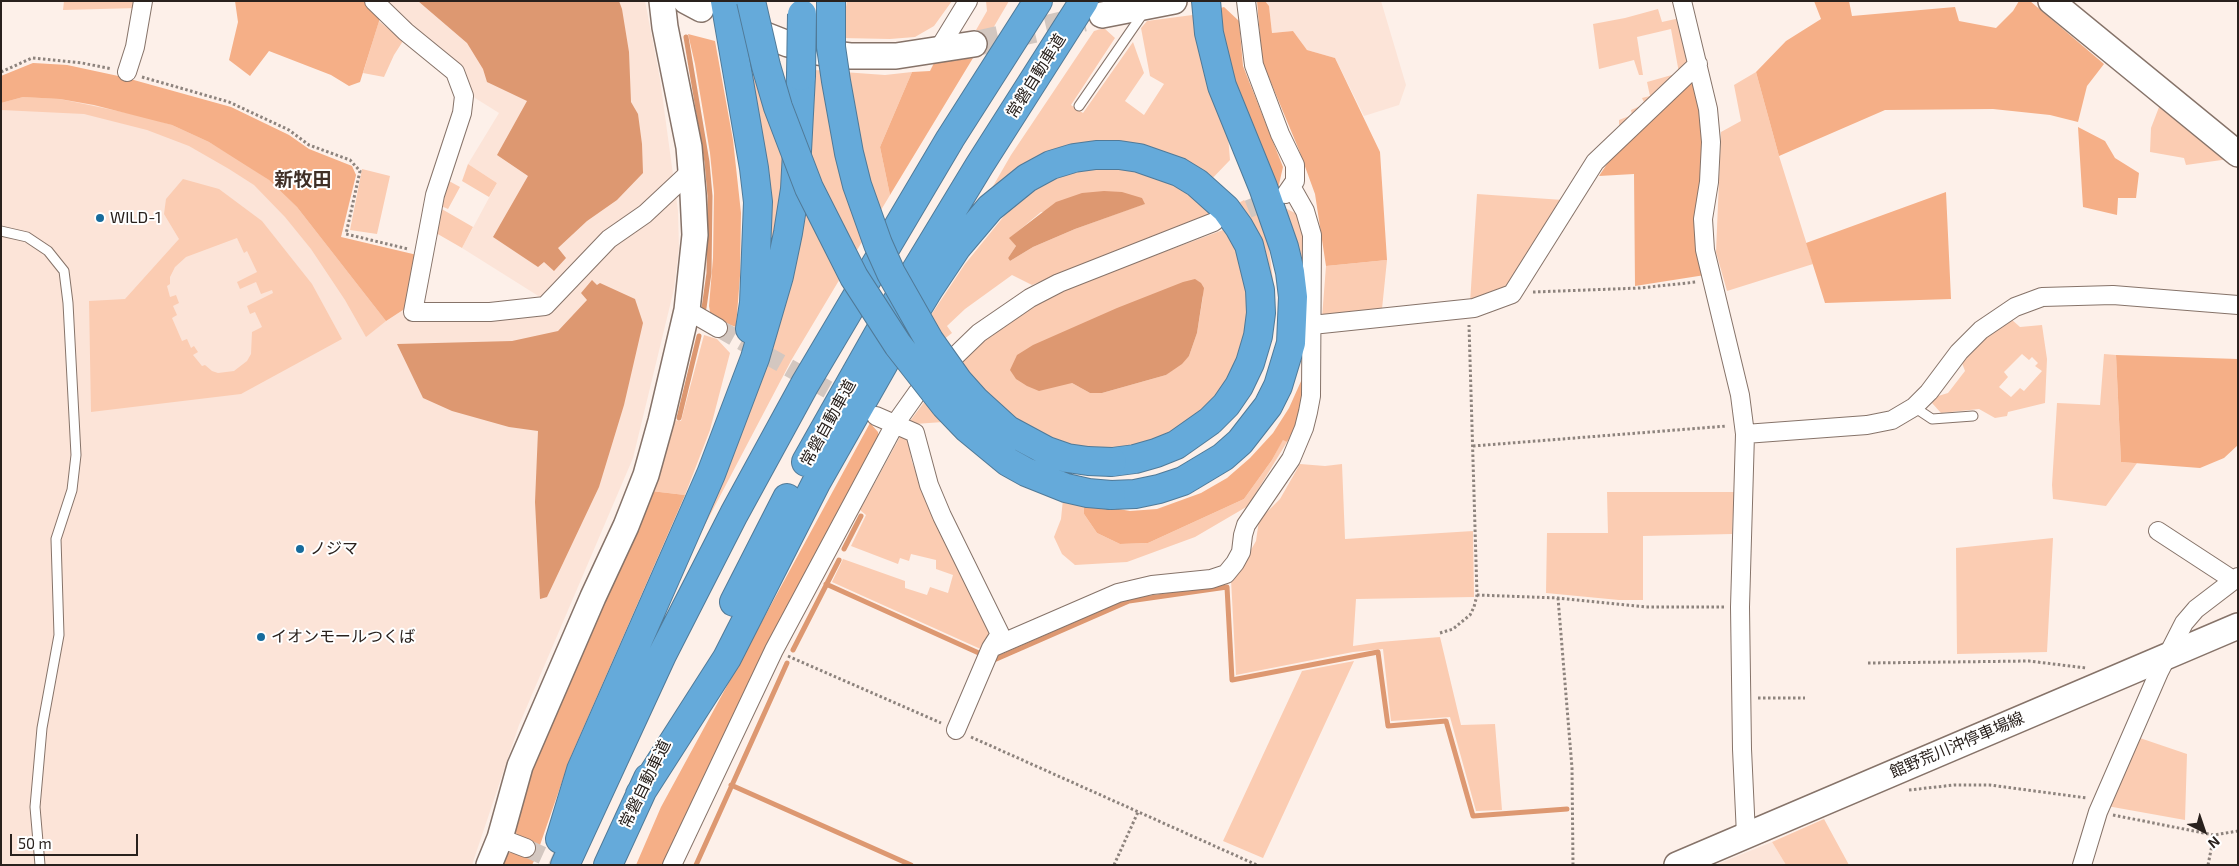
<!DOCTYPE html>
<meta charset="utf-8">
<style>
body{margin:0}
#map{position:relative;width:2239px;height:866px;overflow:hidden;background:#fdf0e9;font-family:"Exo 2",sans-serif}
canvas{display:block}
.frame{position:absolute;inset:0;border:2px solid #29211d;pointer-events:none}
.north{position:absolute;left:2179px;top:806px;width:50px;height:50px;-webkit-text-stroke:4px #fff;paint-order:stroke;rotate:139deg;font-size:14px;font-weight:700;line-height:20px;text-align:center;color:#29211d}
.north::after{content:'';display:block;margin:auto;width:18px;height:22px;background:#29211d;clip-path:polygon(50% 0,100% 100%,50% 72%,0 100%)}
.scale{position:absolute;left:10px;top:834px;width:128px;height:22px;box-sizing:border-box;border:2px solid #29211d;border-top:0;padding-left:6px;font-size:15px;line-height:18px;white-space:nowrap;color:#29211d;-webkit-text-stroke:4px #fff;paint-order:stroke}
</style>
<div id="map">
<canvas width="2239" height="866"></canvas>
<div class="frame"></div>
<div class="north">N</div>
<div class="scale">50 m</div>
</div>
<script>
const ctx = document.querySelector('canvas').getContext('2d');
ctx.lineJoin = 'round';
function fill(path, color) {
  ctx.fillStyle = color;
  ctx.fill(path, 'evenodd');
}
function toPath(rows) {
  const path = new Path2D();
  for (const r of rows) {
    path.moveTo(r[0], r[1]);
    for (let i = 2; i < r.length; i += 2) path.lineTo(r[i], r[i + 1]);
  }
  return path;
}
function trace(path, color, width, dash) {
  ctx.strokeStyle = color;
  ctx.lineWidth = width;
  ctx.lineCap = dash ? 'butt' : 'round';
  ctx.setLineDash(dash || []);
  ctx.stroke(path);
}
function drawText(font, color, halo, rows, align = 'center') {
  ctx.font = font + ' "Exo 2","Noto Sans JP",sans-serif';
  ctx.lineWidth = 4;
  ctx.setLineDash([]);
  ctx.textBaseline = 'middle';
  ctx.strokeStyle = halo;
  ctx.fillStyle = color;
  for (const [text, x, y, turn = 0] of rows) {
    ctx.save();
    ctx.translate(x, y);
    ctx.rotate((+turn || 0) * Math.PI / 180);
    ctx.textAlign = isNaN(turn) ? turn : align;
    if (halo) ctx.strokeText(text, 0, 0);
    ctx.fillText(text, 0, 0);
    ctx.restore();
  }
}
fill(toPath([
 [388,1,645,1,660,79,678,211,679,248,674,289,633,458,519,725,473,862,472,865,1,865,1,76,33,63,67,65,231,107,289,135,309,149,352,166,356,175,341,237,417,255,409,306,489,307,493,302,516,303,540,297,462,248,497,183,468,164,499,113,475,98,470,89,387,9],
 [1265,1,1381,1,1406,85,1399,105,1364,116,1335,58,1307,50,1293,31,1272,33,1269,6],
 [1772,842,1786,865,1715,865]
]), '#fce4d8');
fill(toPath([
 [64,1,137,1,138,8,63,10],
 [847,1,952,1,934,26,915,37,890,39,841,38],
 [986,1,1009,1,992,30,983,32,976,30,987,11],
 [1658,9,1662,22,1680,18,1690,66,1626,123,1619,125,1619,120,1632,115,1631,110,1645,104,1642,98,1650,96,1647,82,1679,73,1671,29,1637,37,1643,75,1639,75,1634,60,1599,69,1593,24,1625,18],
 [1200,14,1227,123,1230,160,1206,185,1104,148,981,207,1011,155,1094,31,1104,28,1115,38,1071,105,1083,113,1133,42,1144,73,1125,101,1144,115,1164,84,1150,76,1141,28,1147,21],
 [379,21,403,41,394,55,384,77,363,73],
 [739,46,750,50,785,162,780,210,766,282],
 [815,70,885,75,912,72,880,147,890,195,792,359,677,578,796,235,813,118],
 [1756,72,1779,156,1813,264,1727,291,1716,252,1721,132,1741,121,1734,85],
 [23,97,60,99,142,116,172,125,209,142,244,163,269,180,297,207,386,321,366,337,345,300,311,249,285,217,254,185,229,169,189,146,147,130,84,114,1,110,1,103],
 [2161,102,2229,159,2186,165,2184,158,2150,152,2151,128],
 [468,164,497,183,489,197,462,181],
 [1098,168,1126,168,1158,176,1184,189,1212,214,1153,236,1032,285,1012,275,965,309,947,326,952,333,943,340,929,318,965,264,1009,210,1031,191,1058,176],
 [1144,204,1075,229,1033,247,1010,261,1008,258,1016,246,1010,238,1041,212],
 [362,169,390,176,377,234,350,230],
 [183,179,219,189,262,221,312,284,342,339,241,394,91,412,89,301,125,299,179,239,164,214,166,199],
 [237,238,244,253,247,251,257,272,237,282,240,289,256,282,261,294,272,290,273,293,247,306,250,314,255,312,262,327,252,332,251,354,247,361,234,371,218,373,212,371,205,365,202,366,193,355,198,352,194,346,191,348,187,339,182,341,172,318,177,315,173,306,179,303,176,295,170,297,167,286,170,284,170,277,175,267,186,257],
 [449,181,460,187,448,209,439,205],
 [1477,194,1563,200,1508,290,1470,303],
 [1244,200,1263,220,1269,248,1273,280,1266,281,1235,205],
 [1283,207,1297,214,1302,228,1302,281],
 [440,208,473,227,462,248,436,233],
 [1223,230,1233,243,1248,289,1246,337,1240,360,1213,405,1174,436,1110,451,1089,451,1054,441,1009,417,960,364,980,344,1033,306,1078,284],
 [1203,296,1197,333,1189,356,1166,375,1102,393,1090,393,1072,383],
 [1387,260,1382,309,1322,318,1326,266],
 [2011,319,2020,327,2042,325,2047,359,2045,403,2008,412,2007,416,1995,418,1979,409,1941,413,1932,403,1935,397,1948,393,1965,371,1962,363,1989,335],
 [2022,354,2029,360,2032,357,2038,363,2035,366,2042,371,2024,391,2020,388,2011,397,1999,387,2008,377,2004,372],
 [704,335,717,339,730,353,710,430,685,495,651,491,674,420,681,421],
 [2104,354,2116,355,2121,462,2137,463,2106,506,2053,499,2052,485,2057,403,2100,405],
 [925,401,943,422,915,424,910,421],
 [901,435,908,441,912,462,932,509,993,635,985,651,832,582,843,559,905,581,905,588,927,595,930,587,948,593,953,575,936,569,936,560,911,554,909,561,900,558,898,564,851,546,866,515,860,510],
 [1283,439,1287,442,1248,506,1195,537,1127,562,1075,565,1062,554,1054,537,1061,519,1063,499,1084,503,1084,514,1097,533,1120,544,1148,543,1244,499,1272,460],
 [1300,464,1325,466,1342,464,1345,539,1473,531,1474,597,1356,599,1353,646,1380,642,1440,637,1461,725,1495,724,1502,810,1476,811,1450,717,1391,721,1383,649,1353,652,1236,675,1231,579,1243,564,1256,541,1259,520,1280,499],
 [1607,492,1734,492,1732,534,1643,536,1643,600,1619,600,1546,593,1547,533,1608,533],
 [2053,538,2047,652,1957,654,1956,548],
 [1354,661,1263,858,1223,841,1302,671],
 [2137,737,2187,754,2185,820,2107,806],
 [1824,819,1849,865,1786,865,1772,842]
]), '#fbccb2');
fill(toPath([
 [235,1,367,1,381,15,360,82,349,86,331,75,269,51,250,76,229,60,238,22],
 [1257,1,1265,1,1269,6,1272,33,1293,31,1307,50,1335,58,1380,152,1387,260,1326,266,1315,194,1299,150,1262,61],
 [1814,1,1849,1,1852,16,1955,7,1959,21,1996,28,2013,11,2019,1,2030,1,2104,64,2087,86,2078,122,2050,115,1993,109,1885,110,1779,156,1756,72,1786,41,1821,19],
 [1224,7,1239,21,1243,66,1283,167,1277,193,1240,105,1217,9],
 [688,34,715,41,733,140,741,213,740,276,736,327,711,318,709,306,713,258,714,193,710,153,695,64],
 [973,58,890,195,880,147,912,72,930,71,934,63],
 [33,63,67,65,123,77,231,107,289,135,309,149,352,166,356,175,341,237,417,255,409,306,386,321,297,207,269,180,209,142,172,125,94,105,60,99,23,97,1,103,1,76],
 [1690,78,1694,80,1702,122,1705,275,1635,286,1634,174,1599,176,1609,161],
 [2078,127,2105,141,2115,158,2139,173,2136,198,2118,198,2117,215,2083,207],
 [1946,192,1951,299,1825,303,1806,243],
 [2116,355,2238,359,2238,445,2224,458,2200,468,2121,462],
 [1302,379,1301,404,1294,429,1287,442,1283,440,1272,460,1244,499,1148,543,1120,544,1097,533,1084,514,1084,503,1130,511,1157,509,1201,493,1227,478,1250,458,1273,433,1289,408],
 [870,423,878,432,879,438,767,644,665,865,636,865,661,807],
 [651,491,685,495,571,756,540,845,517,837,515,827,530,769],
 [512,852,521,854,534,861,532,865,500,865,505,854]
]), '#f5af87');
fill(toPath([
 [418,1,619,1,622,9,629,52,631,102,638,114,642,144,643,173,617,200,587,221,558,248,566,258,554,271,544,262,538,267,493,237,528,176,497,155,527,101,487,82,483,69,467,43],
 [1104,191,1122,192,1142,198,1145,204,1075,229,1033,247,1010,261,1008,258,1016,246,1009,238,1056,202,1082,193],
 [1195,279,1201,283,1204,288,1197,333,1189,356,1182,364,1166,375,1102,393,1090,393,1072,383,1039,391,1027,386,1016,379,1010,370,1017,355,1033,345,1117,308,1183,282],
 [592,280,597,285,600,283,635,299,643,323,624,405,599,487,547,597,540,599,535,502,538,431,509,427,452,411,423,398,397,344,512,341,558,331,587,300,581,293]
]), '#dd9871');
trace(toPath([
 [686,37,707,162,710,196,709,273,704,308],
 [679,418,699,336],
 [844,549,861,516],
 [826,584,981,654],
 [793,650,839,560],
 [994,660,1129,601,1227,587,1232,680,1378,652,1388,726,1446,721,1473,816,1567,809],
 [731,785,911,865],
 [696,865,787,663]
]), '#dd9871', 5);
trace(toPath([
 [1223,219,1276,198],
 [718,328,852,403],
 [526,848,564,865]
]), '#d3c7c0', 18, [18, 9]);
trace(toPath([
 [974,44,1084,19]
]), '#d3c7c0', 25, [25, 12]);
const lane = toPath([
 [1079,106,1144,12],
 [1,231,27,237,48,251,64,271,68,303,76,455,72,490,56,539,59,635,42,728,35,807,40,865],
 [1914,407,1932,419,1973,416]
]);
const street = toPath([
 [374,1,406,32,455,72,464,96,462,113,435,195,413,312,490,312,545,306,609,239,645,214,691,171],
 [1246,1,1254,65,1280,134,1295,165,1295,181,1286,194],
 [1682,1,1708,109,1711,142,1709,182,1703,219,1705,250,1740,395,1745,434,1740,607,1742,749,1746,835],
 [938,50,968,1],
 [127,72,135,47,143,1],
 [687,310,718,328],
 [1312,325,1474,308,1512,294,1595,162,1698,64],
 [876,416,915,433,929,485,942,516,1000,634,991,648,956,730],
 [1745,434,1867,425,1892,420,1914,407,1929,392,1959,352,1981,330,2015,307,2042,297,2113,295,2238,305],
 [2158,531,2233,580],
 [991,648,1118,593,1152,585,1211,579,1226,574,1235,563,1241,552,1243,535,1246,525,1291,459,1304,428,1308,412,1311,396,1312,235,1305,211,1292,188],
 [500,838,526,848],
 [672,865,774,650,895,424,917,393,979,333,1030,298,1059,283,1214,222],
 [2082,865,2098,812,2159,672,2184,623,2196,609,2238,577]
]);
const secondary = toPath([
 [686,1,701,9],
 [2051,1,2238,154],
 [1102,15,1174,1],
 [742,26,788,44,818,52,850,56,896,56,974,44],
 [489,865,500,838,520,766,593,597,626,526,646,475,661,421,687,310,695,235,693,194,689,147,665,27,662,1],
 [1677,865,2238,626]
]);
const highway = toPath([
 [725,1,754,168,758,202,754,303,750,329],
 [806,462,893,308,979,166,1084,1],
 [1111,495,1135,494,1159,489,1183,481,1223,457,1240,442,1268,406,1278,386,1291,343,1293,297,1290,272,1284,247,1263,187,1222,86,1209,33,1206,1],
 [734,602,787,498],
 [640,794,727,658,817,481,884,363,929,289,957,247,990,208,1027,178,1051,165,1074,158,1096,155,1119,155,1139,158,1179,172,1197,183,1226,209,1239,227,1249,245,1260,290,1261,313,1258,336,1250,363,1239,386,1226,405,1210,421,1176,445,1156,453,1135,459,1112,462],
 [560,839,581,770,711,474,755,358,779,276,788,233,795,189,801,76],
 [565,865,662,655,734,514,805,384,950,139,1038,1],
 [608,865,648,778]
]);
trace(lane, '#867369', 11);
trace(street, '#867369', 20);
trace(secondary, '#867369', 28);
trace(highway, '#507a98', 30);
trace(toPath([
 [1,72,32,58,82,63,112,69],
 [142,77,229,102,289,130,309,145,350,160,360,171,346,234,408,249],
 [1533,292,1640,288,1696,282],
 [1473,446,1727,426],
 [1477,595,1558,598,1646,607,1724,607],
 [1558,598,1572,768,1573,865],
 [1440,633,1453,629,1470,615,1474,607,1477,595,1469,325],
 [788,656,941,723],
 [1868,663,2029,661,2086,668],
 [1758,698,1805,698],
 [971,737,1257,865],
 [1909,790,1954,785,1990,785,2087,798],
 [2113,815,2214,835,2238,831],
 [1114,865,1138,812],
 [2208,865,2214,835]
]), '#8d837d', 3, [2.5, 2.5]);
trace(lane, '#fff', 9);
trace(street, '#fff', 18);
trace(secondary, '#fff', 25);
trace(highway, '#65aada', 28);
const highwayBridge = toPath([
 [751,1,766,66,778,107,809,188,854,277,898,345,945,405,968,429,1008,462,1026,472,1066,488,1088,493,1111,495],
 [831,1,831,47,836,81,849,153,857,185,878,244,891,273,929,340,958,381,975,400,1008,430,1047,451,1067,458,1088,461,1112,462],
 [801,76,802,14]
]);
trace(highwayBridge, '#507a98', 30, []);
trace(highwayBridge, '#65aada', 28);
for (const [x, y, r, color] of [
 [100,218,5,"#166b9c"],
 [300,549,5,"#166b9c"],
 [261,637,5,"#166b9c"]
]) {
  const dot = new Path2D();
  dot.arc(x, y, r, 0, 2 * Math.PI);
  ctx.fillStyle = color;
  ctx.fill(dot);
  trace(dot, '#fff', 2);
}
drawText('16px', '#29211d', '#fff', [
 ["常磐自動車道",1036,76,-58],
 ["常磐自動車道",828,423,-61],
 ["館野荒川沖停車場線",1957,745,-23],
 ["常磐自動車道",645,784,-64]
]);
drawText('16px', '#29211d', '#fff', [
 ["WILD-1",110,218],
 ["ノジマ",310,549],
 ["イオンモールつくば",271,637]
], 'left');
drawText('bold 19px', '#3f2f26', '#fff', [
 ["新牧田",303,180]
]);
</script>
